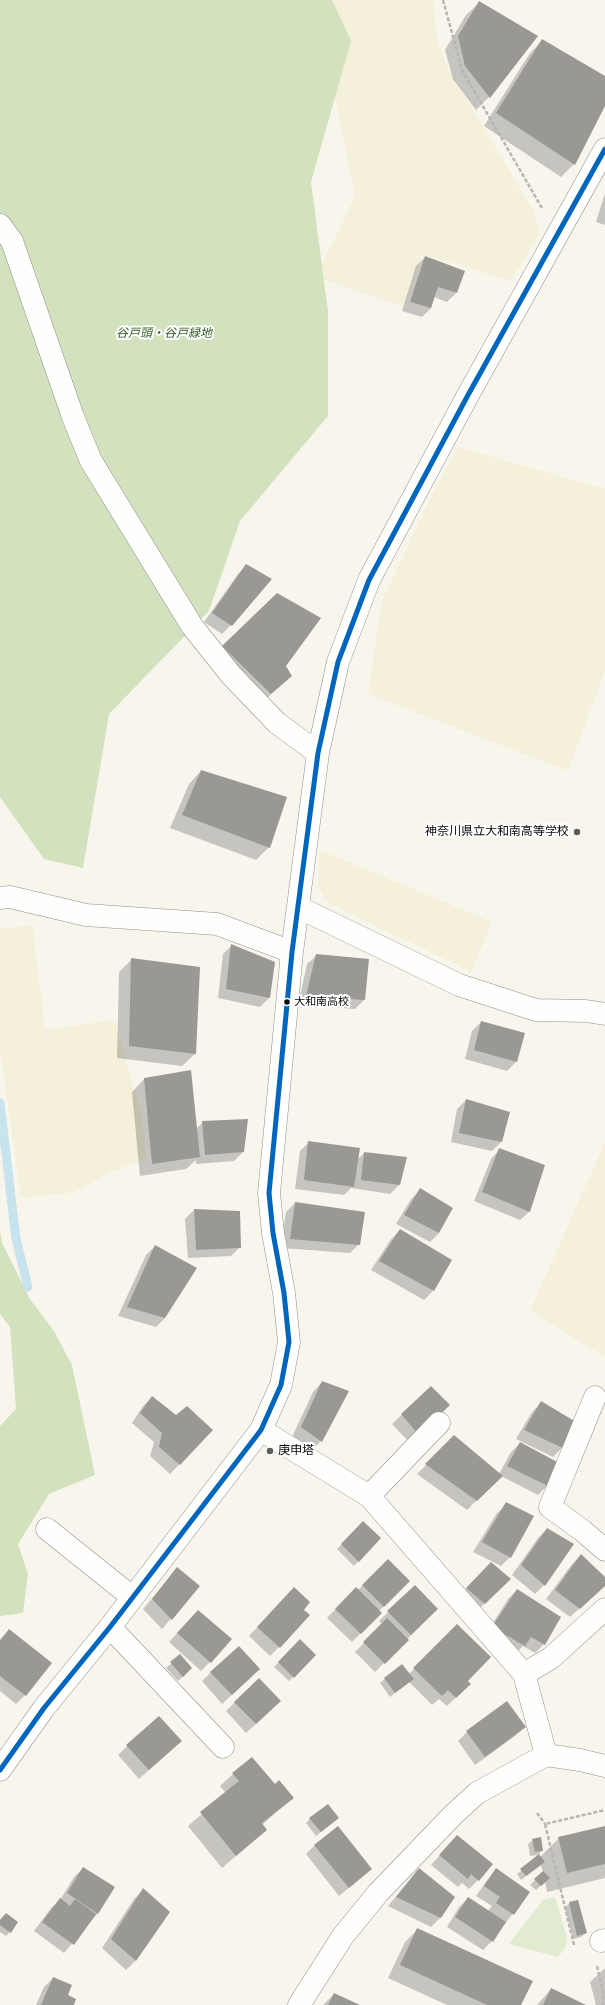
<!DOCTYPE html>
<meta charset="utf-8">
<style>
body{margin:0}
canvas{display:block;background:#f8f5ed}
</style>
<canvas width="605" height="2005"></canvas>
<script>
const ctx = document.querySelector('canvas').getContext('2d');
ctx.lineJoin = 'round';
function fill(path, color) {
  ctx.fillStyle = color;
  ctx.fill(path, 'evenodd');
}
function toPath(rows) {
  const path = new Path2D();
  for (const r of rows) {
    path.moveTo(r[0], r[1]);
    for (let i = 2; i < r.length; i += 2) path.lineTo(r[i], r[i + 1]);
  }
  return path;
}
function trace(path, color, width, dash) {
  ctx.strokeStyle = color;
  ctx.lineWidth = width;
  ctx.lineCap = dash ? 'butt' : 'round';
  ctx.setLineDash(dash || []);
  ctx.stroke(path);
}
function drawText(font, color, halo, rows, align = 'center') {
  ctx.font = font + ' "Libre Baskerville","Noto Sans JP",serif';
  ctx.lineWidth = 4;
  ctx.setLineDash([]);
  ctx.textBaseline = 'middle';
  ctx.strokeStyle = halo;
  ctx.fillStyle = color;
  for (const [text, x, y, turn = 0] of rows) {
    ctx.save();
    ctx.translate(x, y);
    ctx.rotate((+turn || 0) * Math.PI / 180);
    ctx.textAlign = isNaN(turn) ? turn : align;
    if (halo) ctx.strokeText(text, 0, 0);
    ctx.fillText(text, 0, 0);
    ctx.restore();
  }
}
fill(toPath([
 [254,0,433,0,437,38,445,63,534,212,539,234,511,281,422,254,404,307,316,277,355,196,328,64],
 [458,447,605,489,605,671,568,771,368,694,382,601,426,507],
 [320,850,492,922,471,972,327,902,318,885],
 [32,925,45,1030,114,1020,142,1116,146,1159,108,1173,75,1192,21,1198,0,1047,0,929],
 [605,1142,605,1357,530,1311]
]), '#f4f0da');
fill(toPath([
 [555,1897,567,1937,566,1946,558,1957,509,1944,543,1900]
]), '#e1ebcf');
fill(toPath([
 [0,0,332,0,351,41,311,182,328,311,328,416,240,521,209,611,109,714,83,868,44,859,0,797],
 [0,1231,2,1243,30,1299,54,1331,72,1365,95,1475,49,1494,18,1544,28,1574,23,1613,0,1616,0,1426,16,1409,10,1327,0,1314]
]), '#d3e2be');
fill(toPath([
 [479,3,536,37,489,97,476,110,453,79,445,50,466,15],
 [542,41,605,78,605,104,574,164,561,177,484,126,530,53],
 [605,193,605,225,596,222],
 [425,257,456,293,447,302,434,297,431,308,422,317,402,311,416,266],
 [247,565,231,625,222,634,204,622,238,574],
 [277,594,285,666,291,676,258,706,210,660],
 [201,771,269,847,256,860,170,828,189,784],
 [232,945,274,963,269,998,260,1007,218,998,223,954],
 [317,955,364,1000,355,1009,298,1005,307,964],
 [132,959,195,1054,182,1066,117,1058,119,972],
 [481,1022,524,1033,516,1062,507,1071,465,1059,472,1031],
 [144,1079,196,1129,203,1122,243,1152,234,1161,196,1164,196,1160,186,1169,140,1176,132,1092],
 [466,1100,508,1113,501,1142,492,1151,451,1142,457,1109],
 [309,1142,357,1160,364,1153,399,1185,390,1194,351,1188,344,1195,295,1189,300,1151],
 [500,1149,530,1211,520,1220,474,1201,491,1159],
 [420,1190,439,1233,430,1242,396,1224,411,1199],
 [295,1203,359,1244,350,1253,281,1248,286,1212],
 [194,1210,240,1247,231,1256,188,1258,185,1219],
 [400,1230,433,1291,424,1300,371,1270,391,1239],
 [155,1246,165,1318,156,1327,118,1316,146,1255],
 [322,1382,321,1441,312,1450,292,1437,313,1392],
 [431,1387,449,1405,410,1443,392,1424],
 [152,1397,176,1416,212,1430,170,1474,150,1456,154,1442,132,1423,143,1406],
 [541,1403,575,1422,562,1448,553,1457,516,1439,532,1412],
 [454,1437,499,1474,511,1452,520,1443,557,1463,547,1486,538,1495,501,1476,467,1510,417,1474],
 [507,1504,532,1516,510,1557,501,1566,473,1552,497,1513],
 [363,1522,380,1538,354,1566,337,1549],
 [547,1529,544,1585,535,1594,512,1575,538,1538],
 [581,1555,605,1578,605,1585,570,1617,546,1599,572,1564],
 [388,1560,409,1581,379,1611,381,1613,352,1642,327,1618,356,1588,358,1590],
 [491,1564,509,1579,480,1608,462,1593],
 [177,1569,199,1586,162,1629,143,1609],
 [415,1586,437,1609,375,1672,355,1652,382,1624,379,1621],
 [517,1590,544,1644,535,1653,523,1646,515,1654,484,1637,508,1599],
 [285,1598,302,1610,279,1647,270,1656,249,1636],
 [189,1620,210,1662,201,1671,169,1642],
 [457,1626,466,1681,470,1684,447,1706,439,1699,432,1705,409,1682,390,1697,380,1683,402,1665,409,1674],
 [9,1630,25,1695,16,1704,0,1691,0,1639],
 [300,1641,315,1655,289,1681,274,1667],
 [180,1656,187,1673,178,1681,166,1668],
 [211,1672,250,1678,222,1704,202,1681],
 [235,1702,271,1710,246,1733,226,1711],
 [158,1717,171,1750,139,1779,118,1755],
 [524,1727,515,1736,475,1765,458,1741,467,1732],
 [233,1774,292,1798,262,1825,266,1830,222,1868,188,1826,226,1793,220,1786],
 [338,1818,316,1836,306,1823,310,1819],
 [605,1827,605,1878,547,1892,545,1882,536,1890,530,1885,543,1872,541,1865,521,1880,517,1874,540,1857,559,1838],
 [457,1836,478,1880,469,1889,462,1883,458,1887,431,1865],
 [533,1840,542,1850,538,1855,530,1856,528,1844],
 [315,1845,371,1869,339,1896,306,1854],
 [83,1868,98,1913,64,1953,34,1931,51,1908,60,1900,74,1877],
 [419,1869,454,1897,440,1918,431,1927,388,1906],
 [497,1870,529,1892,492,1941,483,1950,447,1927,459,1907,468,1898,488,1911,492,1906,476,1896,488,1879],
 [143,1890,169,1912,135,1961,126,1970,102,1948,134,1899],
 [577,1901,586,1933,581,1937,573,1939,565,1908,569,1903],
 [6,1914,10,1932,6,1936,0,1932,0,1920],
 [418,1929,520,2005,447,2005,388,1978,405,1942],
 [605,1968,605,2005,596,2005,590,1982],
 [53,1978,67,1996,72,2005,36,2005,44,1987],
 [551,1989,584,2005,537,2005],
 [334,1994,357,2005,323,2005]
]), '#0003');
trace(toPath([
 [0,1103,16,1239,28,1287]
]), '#c7e3ee', 9);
fill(toPath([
 [479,1,538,36,490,98,465,66,458,36],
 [542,39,605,76,605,106,575,165,496,113],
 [425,256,465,271,457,293,438,287,431,308,410,302],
 [246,564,272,579,232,626,212,613],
 [277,593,321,618,286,666,292,676,271,694,222,646],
 [201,770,287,797,270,848,182,815],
 [231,944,275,962,270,998,226,989],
 [316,954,369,959,365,1000,306,996],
 [131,958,200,967,196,1054,129,1046],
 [481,1021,525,1033,517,1062,474,1050],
 [191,1070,200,1157,152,1164,144,1078],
 [466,1099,510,1112,502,1142,459,1133],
 [248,1119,244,1152,205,1155,202,1121],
 [308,1141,360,1148,354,1187,304,1180],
 [499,1148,545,1165,530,1212,482,1192],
 [364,1152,407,1157,400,1185,361,1180],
 [420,1188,453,1208,439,1233,404,1215],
 [295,1202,365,1212,360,1245,290,1239],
 [194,1209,240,1211,241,1248,196,1250],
 [400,1229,452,1260,434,1291,379,1261],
 [155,1245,197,1268,165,1318,127,1307],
 [322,1381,349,1391,322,1442,301,1427],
 [431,1386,450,1405,419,1435,401,1414],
 [152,1396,176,1415,187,1406,213,1430,180,1465,159,1447,162,1433,140,1413],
 [541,1401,576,1422,563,1448,524,1430],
 [454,1435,503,1476,477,1501,425,1464],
 [520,1442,559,1463,548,1486,507,1466],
 [506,1502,534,1516,511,1558,482,1542],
 [363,1521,381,1538,359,1562,341,1544],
 [547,1528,574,1544,545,1586,521,1565],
 [581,1554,605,1577,605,1586,580,1609,555,1590],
 [388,1559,410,1581,384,1607,362,1585],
 [491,1562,511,1579,485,1604,466,1588],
 [177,1567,200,1586,172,1620,152,1599],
 [415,1585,438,1609,411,1635,387,1611],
 [294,1587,310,1602,304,1610,310,1615,280,1648,257,1627],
 [356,1587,382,1613,361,1634,335,1609],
 [517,1589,561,1617,545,1645,531,1637,525,1646,492,1627],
 [198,1610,232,1639,211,1663,177,1633],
 [387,1618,409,1640,385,1664,363,1642],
 [457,1624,491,1657,468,1681,471,1684,456,1698,448,1690,442,1696,413,1668],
 [9,1629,52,1663,26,1696,0,1676,0,1641],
 [300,1639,316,1655,294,1678,278,1662],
 [239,1646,260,1669,232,1695,210,1672],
 [180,1654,192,1668,183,1677,170,1662],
 [402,1664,414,1679,395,1693,384,1678],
 [259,1678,281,1701,256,1724,234,1702],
 [507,1701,526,1727,485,1757,466,1731],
 [159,1716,182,1741,149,1770,126,1745],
 [252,1757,275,1784,279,1780,294,1798,262,1823,267,1830,236,1856,200,1812,239,1781,232,1773],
 [328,1804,339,1818,321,1832,309,1818],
 [338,1826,372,1869,349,1888,314,1845],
 [605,1826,605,1864,567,1873,558,1837],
 [457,1835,493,1864,479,1881,471,1874,468,1879,439,1855],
 [541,1837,543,1851,535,1852,532,1839],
 [539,1854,545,1862,526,1876,520,1869],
 [83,1867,115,1887,98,1914,67,1893],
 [419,1868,455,1897,441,1918,396,1897],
 [496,1868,530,1892,514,1915,496,1903,500,1897,484,1886],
 [543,1871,550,1878,541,1886,534,1879],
 [143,1888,170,1912,136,1961,111,1939],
 [468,1897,506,1922,493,1942,455,1917],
 [60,1898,70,1906,75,1899,96,1914,74,1945,42,1922],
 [578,1900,587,1933,577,1936,569,1902],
 [6,1913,18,1922,11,1933,0,1925,0,1920],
 [417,1928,533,1981,521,2005,487,2005,400,1965],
 [53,1977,72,1985,68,1995,76,1999,74,2005,41,2005],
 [551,1988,586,2005,543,2005],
 [334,1993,360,2005,328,2005]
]), '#9a9893');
const minor = toPath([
 [0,225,12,241,73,417,91,461,192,626,231,675,277,723,318,753],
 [0,898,10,897,86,915,217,924,292,952],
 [298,907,459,985,536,1010,586,1011,605,1014],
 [595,1397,550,1507,583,1531,605,1550],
 [261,1430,369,1496,524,1674,546,1755],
 [369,1496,439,1423],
 [47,1529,132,1597],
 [110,1627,223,1747],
 [524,1674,551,1658,605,1609],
 [0,1770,44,1708,110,1627,261,1430,281,1385,289,1342,284,1293,273,1233,269,1193,292,952,318,753,338,662,369,580,468,395,605,149],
 [601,1941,605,1940],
 [299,2005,343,1936,378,1893,453,1815,477,1793,546,1755,580,1760,605,1766]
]);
trace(minor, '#918f8c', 23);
trace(toPath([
 [443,0,462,70,542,208],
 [537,1813,545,1824],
 [574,1945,545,1824,605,1810],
 [597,1966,603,1991,603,2005]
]), '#b6b5b4', 2.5, [4, 2]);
trace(minor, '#fefefc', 22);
trace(toPath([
 [0,1770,44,1708,110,1627,261,1430,281,1385,289,1342,284,1293,273,1233,269,1193,292,952,318,753,338,662,369,580,468,395,605,149]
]), '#0065bd', 5);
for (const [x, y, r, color] of [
 [577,832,4,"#5d5c59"],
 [287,1002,3.5,"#090909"],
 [270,1451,4,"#5d5c59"]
]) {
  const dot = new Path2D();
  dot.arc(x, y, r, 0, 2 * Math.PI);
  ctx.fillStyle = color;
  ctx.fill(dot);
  trace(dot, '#fff', 1.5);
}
drawText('11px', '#090909', '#fff', [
 ["大和南高校",294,1002]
], 'left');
drawText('italic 12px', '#305a21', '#fff', [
 ["谷戸頭・谷戸緑地",164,334]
]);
drawText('12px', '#090909', '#fff', [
 ["神奈川県立大和南高等学校",569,832],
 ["庚申塔",278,1451,"left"]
], 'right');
</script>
